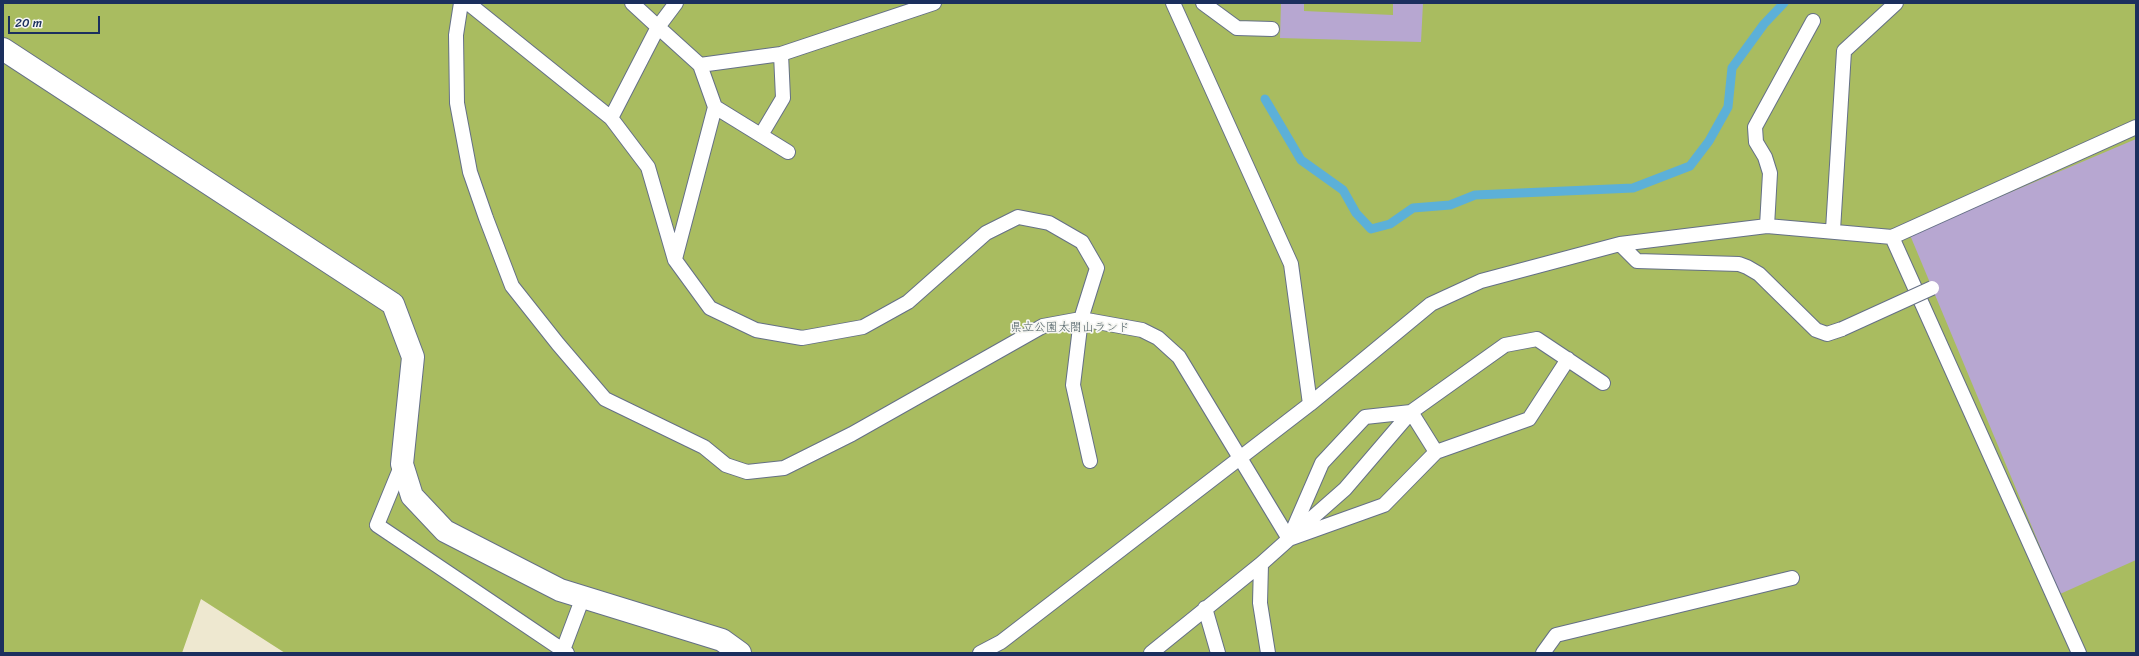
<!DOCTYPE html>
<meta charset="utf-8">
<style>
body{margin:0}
#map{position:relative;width:2139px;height:656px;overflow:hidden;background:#eee8d0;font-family:Sriracha,sans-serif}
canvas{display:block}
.frame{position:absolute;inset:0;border:4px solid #1b2f5e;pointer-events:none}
.scale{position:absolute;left:8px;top:16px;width:92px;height:18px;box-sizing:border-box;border:2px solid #1b2f5e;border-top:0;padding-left:5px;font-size:12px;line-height:14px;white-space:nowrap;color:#1b2f5e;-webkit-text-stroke:3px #f6f6f2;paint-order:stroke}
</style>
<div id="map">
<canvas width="2139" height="656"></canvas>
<div class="frame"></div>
<div class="scale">20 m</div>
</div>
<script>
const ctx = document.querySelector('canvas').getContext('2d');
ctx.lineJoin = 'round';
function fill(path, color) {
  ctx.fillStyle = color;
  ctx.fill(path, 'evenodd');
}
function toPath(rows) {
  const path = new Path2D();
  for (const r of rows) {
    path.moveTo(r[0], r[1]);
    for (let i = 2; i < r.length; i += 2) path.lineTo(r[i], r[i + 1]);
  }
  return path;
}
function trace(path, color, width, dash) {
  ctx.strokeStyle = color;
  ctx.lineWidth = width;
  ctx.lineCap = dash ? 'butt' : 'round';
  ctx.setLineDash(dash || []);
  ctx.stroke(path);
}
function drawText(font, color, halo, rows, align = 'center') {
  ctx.font = font + ' Sriracha,"Klee One",sans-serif';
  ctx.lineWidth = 3.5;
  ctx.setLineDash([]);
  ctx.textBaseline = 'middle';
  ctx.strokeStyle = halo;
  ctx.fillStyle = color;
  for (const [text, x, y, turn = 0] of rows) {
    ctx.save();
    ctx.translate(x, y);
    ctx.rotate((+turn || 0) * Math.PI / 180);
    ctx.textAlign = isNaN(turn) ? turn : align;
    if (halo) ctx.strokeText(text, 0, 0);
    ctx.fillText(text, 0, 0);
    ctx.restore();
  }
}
fill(toPath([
 [3,3,2136,3,2136,653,285,653,201,599,182,653,3,653]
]), '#a9bc60');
trace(toPath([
 [1265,99,1301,160,1343,190,1356,213,1371,229,1390,224,1413,208,1450,205,1475,195,1633,188,1690,166,1709,141,1728,107,1732,68,1764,24,1784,3]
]), '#5cb0d8', 9);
fill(toPath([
 [1281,3,1304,3,1304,11,1393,15,1393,3,1423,3,1421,42,1280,38],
 [2136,139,2136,560,2060,594,1910,235]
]), '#b7a7d1');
const lane = toPath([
 [461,3,456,35,457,103,470,172,486,218,512,286,558,344,605,399,704,447,726,465,747,472,784,468,852,434,1043,326,1081,319,1142,330,1158,338,1179,357,1289,539,1261,564,1260,603,1268,653],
 [468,3,611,118,648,167,675,260,710,308,756,330,802,338,863,327,908,302,986,233,1018,217,1049,223,1082,242,1097,268,1081,319,1073,385,1090,461],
 [632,3,658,27,676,3],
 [1173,3,1291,264,1310,404],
 [1203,3,1237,28,1272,29],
 [700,65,715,107,788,152],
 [611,118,658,27,700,65,781,54,934,3],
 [761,135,783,98,781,54],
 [1767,226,1770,173,1765,157,1756,142,1755,127,1813,21],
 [1833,230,1844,51,1896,3],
 [1892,237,2079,653],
 [1620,244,1637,261,1739,264,1747,267,1759,274,1816,330,1827,334,1842,329],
 [675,259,715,107],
 [1568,359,1529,419,1436,452,1384,505,1289,539,1322,463,1365,417,1411,412,1505,345,1537,339,1603,383],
 [402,464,377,525,567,653],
 [1295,533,1345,489,1411,412,1436,452],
 [1205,608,1218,653],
 [563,650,583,597],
 [980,653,1001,642,1310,404,1431,304,1481,281,1620,244,1767,226,1892,237,2136,127],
 [1151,653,1261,564],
 [1543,653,1556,635,1792,578]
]);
const street = toPath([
 [3,49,393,304,413,357,402,464,412,496,445,531,560,590,722,640,740,653]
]);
trace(lane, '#657086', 16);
trace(street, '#657086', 24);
trace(lane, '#fff', 14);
trace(street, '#fff', 22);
const laneBridge = toPath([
 [1842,329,1932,288]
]);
trace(laneBridge, '#657086', 16, []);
trace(laneBridge, '#fff', 14);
drawText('12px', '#46595f', '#f6f6f2', [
 ["県立公園太閤山ランド",1070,328]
]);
</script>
